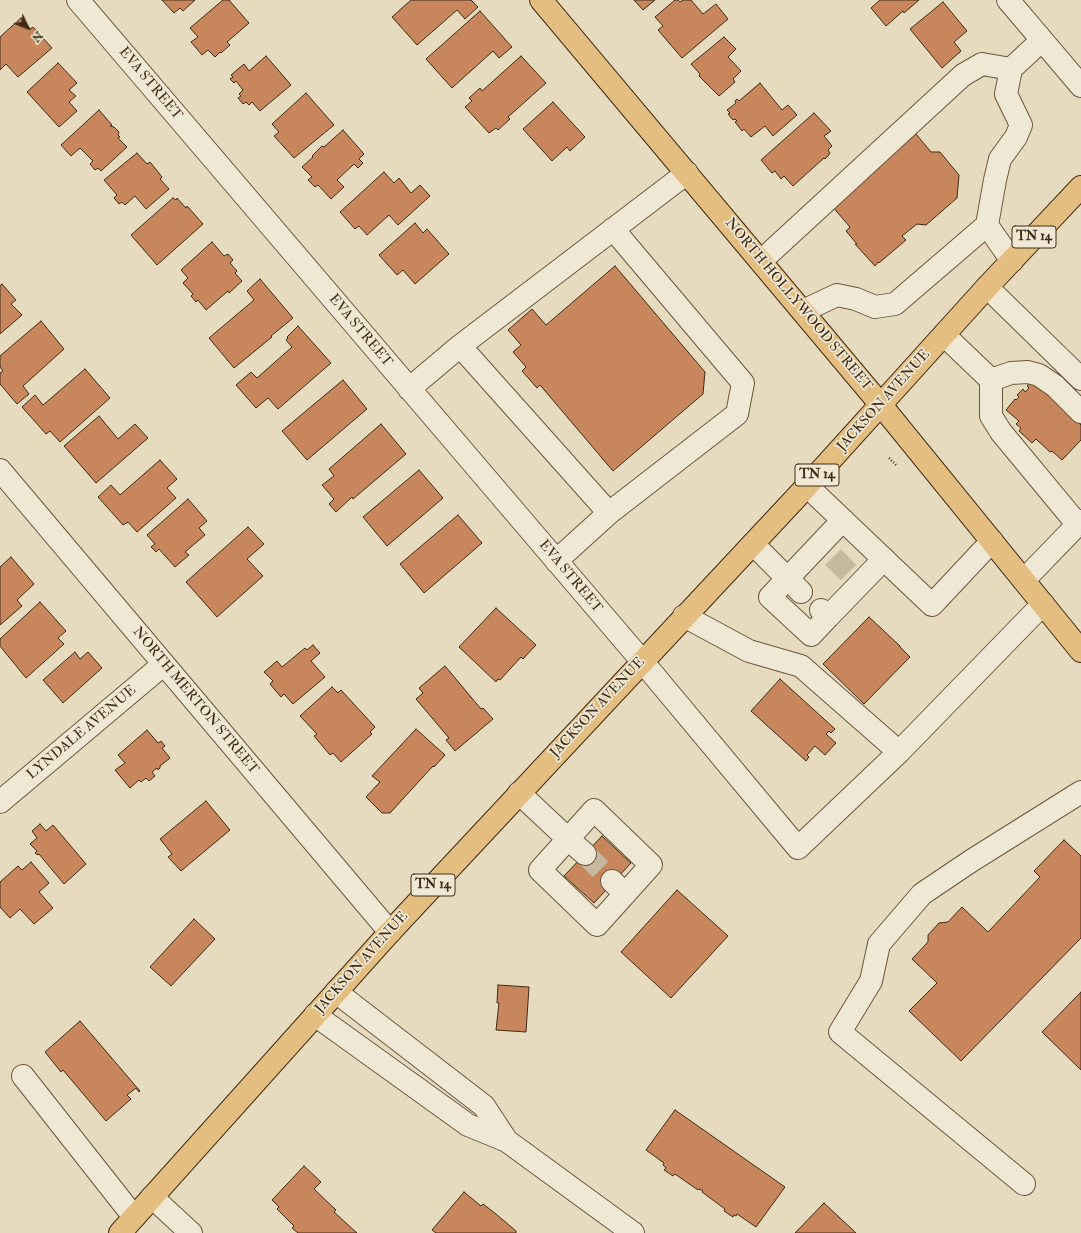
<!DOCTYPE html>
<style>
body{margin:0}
#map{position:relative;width:1081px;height:1233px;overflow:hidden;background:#e7dbbf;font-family:"IM FELL Double Pica",serif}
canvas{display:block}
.north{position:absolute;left:8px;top:8px;width:40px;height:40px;-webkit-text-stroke:3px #efe8d5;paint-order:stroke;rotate:133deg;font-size:11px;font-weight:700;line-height:16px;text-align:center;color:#402b14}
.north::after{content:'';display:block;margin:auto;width:14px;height:18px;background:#402b14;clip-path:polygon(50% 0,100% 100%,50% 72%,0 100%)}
</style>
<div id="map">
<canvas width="1081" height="1233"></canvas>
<div class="north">N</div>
</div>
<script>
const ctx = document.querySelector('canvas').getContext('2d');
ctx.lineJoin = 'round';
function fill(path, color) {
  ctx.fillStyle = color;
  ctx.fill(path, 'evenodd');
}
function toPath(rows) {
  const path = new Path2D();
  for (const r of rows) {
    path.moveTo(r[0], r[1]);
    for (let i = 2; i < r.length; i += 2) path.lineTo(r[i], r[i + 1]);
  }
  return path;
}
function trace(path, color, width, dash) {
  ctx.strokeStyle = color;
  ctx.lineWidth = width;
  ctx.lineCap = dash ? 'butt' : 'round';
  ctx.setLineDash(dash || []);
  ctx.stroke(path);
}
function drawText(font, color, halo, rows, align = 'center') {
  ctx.font = font + ' "IM FELL Double Pica",serif';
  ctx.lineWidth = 3.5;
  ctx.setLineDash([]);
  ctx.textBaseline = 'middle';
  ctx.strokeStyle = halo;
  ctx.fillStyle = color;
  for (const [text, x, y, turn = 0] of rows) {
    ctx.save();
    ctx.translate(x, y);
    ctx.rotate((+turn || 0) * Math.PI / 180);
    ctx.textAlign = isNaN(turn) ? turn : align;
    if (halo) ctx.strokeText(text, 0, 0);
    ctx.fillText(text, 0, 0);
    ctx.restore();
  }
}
const building = toPath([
 [162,0,195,0,183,11,180,8,174,13,162,0],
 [223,0,229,0,249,23,227,42,230,45,221,53,220,52,215,57,208,50,202,55,191,42,198,37,190,28,223,0],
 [411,0,471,0,478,7,465,19,457,10,417,45,392,17,411,0],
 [634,0,655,0,643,10,634,0],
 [675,0,678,0,680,2,683,0,691,0,703,14,716,4,728,19,682,58,658,30,663,26,655,17,675,0],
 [880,0,919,0,904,13,903,11,886,26,871,8,880,0],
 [943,2,967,31,954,42,961,51,942,68,910,29,943,2],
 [480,11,512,47,499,58,493,51,452,88,426,59,480,11],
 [21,18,30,29,33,27,52,48,18,77,6,64,0,70,0,37,21,18],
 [724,37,736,49,728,57,741,71,733,79,735,82,719,96,699,76,700,74,691,64,724,37],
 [266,56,291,85,260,111,252,102,249,105,246,102,243,104,238,98,241,96,239,94,243,90,236,81,234,83,230,79,233,77,231,75,244,64,249,71,266,56],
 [521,56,546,83,508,117,510,119,498,130,496,128,489,133,465,107,472,101,469,98,480,88,482,91,521,56],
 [58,63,77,83,69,90,76,96,69,102,77,111,59,127,27,92,58,63],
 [760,83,782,110,788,105,797,115,773,136,765,126,751,137,744,129,742,131,735,122,737,121,735,119,733,120,728,114,730,113,727,110,736,103,735,101,737,99,739,101,760,83],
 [306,93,334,125,294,158,274,136,279,132,272,124,306,93],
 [553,102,585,137,570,151,567,147,552,161,523,129,553,102],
 [99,110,112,125,110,126,114,127,119,132,118,135,120,137,118,138,127,147,101,171,98,168,95,170,90,164,93,161,80,148,71,156,61,145,99,110],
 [814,113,831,131,824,136,832,146,828,150,830,153,828,156,825,159,824,158,793,186,784,176,781,179,775,171,772,173,761,160,814,113],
 [343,130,364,154,359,159,363,163,358,168,354,164,337,180,344,187,331,199,318,185,315,187,308,180,312,177,302,167,313,157,312,156,322,146,324,147,343,130],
 [916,134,931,152,940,152,959,175,957,198,926,225,917,224,902,236,906,240,879,263,878,262,875,266,855,244,857,244,846,231,850,227,832,206,916,134],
 [137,153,147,164,150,162,162,177,160,179,169,189,146,209,135,196,125,205,122,202,119,204,114,198,117,195,104,180,137,153],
 [384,172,394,183,399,178,411,193,420,185,430,196,398,225,389,215,367,235,359,226,355,229,340,212,384,172],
 [173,198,176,200,177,198,186,208,187,206,203,224,157,265,131,235,173,198],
 [415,223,423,233,427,229,449,254,415,284,403,270,397,275,379,255,415,223],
 [212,242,224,256,228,254,233,260,230,263,237,271,235,273,242,281,229,293,228,291,206,310,198,300,196,302,191,296,193,294,183,283,188,278,181,270,212,242],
 [615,266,705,372,703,394,613,471,540,385,537,388,522,371,526,367,513,352,521,345,508,330,532,309,546,325,615,266],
 [260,279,293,318,271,336,272,337,234,368,209,338,254,300,247,291,260,279],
 [2,284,16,300,11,304,22,315,0,334,0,286,2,284],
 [41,321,64,349,23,386,29,394,17,404,0,384,0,373,3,371,0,367,0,356,41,321],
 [298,326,331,363,278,409,268,398,256,408,236,385,251,372,257,378,292,347,286,340,288,338,287,337,298,326],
 [85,369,110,398,60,442,50,431,46,434,22,407,35,395,43,405,85,369],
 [343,380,367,409,307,460,282,431,343,380],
 [1032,380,1080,421,1079,423,1081,425,1081,440,1062,460,1052,451,1050,452,1036,439,1032,443,1019,431,1021,428,1016,424,1019,421,1006,410,1015,399,1016,400,1019,397,1017,395,1023,389,1025,392,1029,388,1027,386,1032,380],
 [99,416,118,439,135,424,148,438,96,483,64,446,99,416],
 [381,424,406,454,353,499,352,497,336,512,329,504,334,499,322,485,334,476,329,469,381,424],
 [160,460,177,479,167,488,176,498,137,532,128,522,123,525,98,497,111,485,120,495,160,460],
 [419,470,443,498,387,546,363,517,419,470],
 [188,499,207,521,199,528,205,535,185,552,189,555,175,567,159,549,156,552,151,547,155,544,147,535,188,499],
 [458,515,482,543,424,593,400,564,458,515],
 [248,527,264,544,247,559,263,576,217,617,186,582,248,527],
 [11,557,34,584,17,600,22,606,0,625,0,567,11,557],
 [40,602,66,631,58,638,64,644,26,678,0,646,0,639,40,602],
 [496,608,536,645,523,659,521,657,500,680,498,679,496,682,459,647,496,608],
 [869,617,900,646,900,647,910,657,864,704,823,664,869,617],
 [313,645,320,653,311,661,325,677,293,704,284,694,281,697,270,684,273,681,264,672,277,661,282,667,305,648,307,650,313,645],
 [75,652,80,659,88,652,102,668,63,703,43,680,75,652],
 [445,666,481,709,483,708,493,719,455,751,446,740,449,738,416,699,423,693,419,688,445,666],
 [780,679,835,729,831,733,829,731,826,734,836,743,825,755,815,746,807,755,809,757,806,761,751,711,780,679],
 [332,687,338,693,341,690,375,727,370,732,372,734,341,762,333,753,330,755,314,736,317,734,300,716,332,687],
 [416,729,445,755,434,767,433,766,390,813,382,813,366,797,380,782,372,776,416,729],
 [147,730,158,743,161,741,165,746,162,748,170,758,160,766,160,768,158,770,157,768,152,772,155,776,149,781,146,778,141,782,139,780,130,788,115,770,125,763,118,755,147,730],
 [206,801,230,830,181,871,168,857,172,854,160,839,206,801],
 [40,824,46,831,53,825,86,864,64,884,39,854,38,855,35,853,37,851,30,844,37,838,32,831,40,824],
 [602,836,631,863,594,903,564,876,602,836],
 [1064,840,1081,856,1081,938,961,1061,909,1011,937,983,912,959,928,942,928,935,939,923,948,922,962,907,988,932,1040,877,1034,871,1064,840],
 [31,862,49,883,39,892,53,908,34,924,20,909,10,918,0,907,0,882,18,866,22,870,31,862],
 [677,890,728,936,671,998,621,952,677,890],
 [194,919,215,939,171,986,150,967,194,919],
 [498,985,529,987,526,1032,496,1030,499,1003,497,1003,498,985],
 [1081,992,1081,1070,1042,1032,1081,992],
 [80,1021,140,1091,139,1092,136,1088,127,1095,131,1099,106,1121,63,1070,61,1072,45,1052,80,1021],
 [675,1110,785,1187,756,1227,737,1214,736,1216,734,1215,733,1217,724,1211,725,1209,702,1192,703,1191,699,1189,698,1190,675,1174,673,1176,664,1170,666,1168,663,1165,664,1163,646,1150,675,1110],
 [304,1166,321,1182,314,1189,336,1210,334,1212,357,1233,298,1233,292,1228,294,1226,277,1209,279,1207,272,1200,304,1166],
 [464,1192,481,1206,483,1204,496,1214,516,1231,516,1233,436,1233,432,1230,464,1192],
 [824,1203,856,1233,795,1233,824,1203]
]);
fill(building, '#c8865d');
trace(building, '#402b14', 1);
trace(toPath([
 [833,557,853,577],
 [585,854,612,881]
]), '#c6b89d', 22, [22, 11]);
const minor = toPath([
 [78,0,642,661,798,848,899,752,1043,604],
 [1008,0,1081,86],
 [1011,69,1006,94,1021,125,1016,137,1000,159,995,180,987,225,1012,261],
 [761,261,963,75,982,64,1011,69,1042,40],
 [987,287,1081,379],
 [803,311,837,295,856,299,875,307,895,304,987,225],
 [944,335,991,380,991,416,1001,432,1078,525],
 [460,346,687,173],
 [991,380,1011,373,1028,372,1039,375,1055,386,1081,412],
 [409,389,460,346,609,513,556,561],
 [0,470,390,932],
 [807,486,932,605,992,541],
 [609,513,737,414,743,383,613,229],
 [753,544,801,592],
 [1024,580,1081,521],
 [821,610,828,617,884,559],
 [684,616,749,651,801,666,899,752],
 [828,617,811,635,770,597,843,520],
 [519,793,568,839,594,810,651,865,597,925,540,870,568,839,585,854],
 [0,802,164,664],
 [612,881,625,894],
 [336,992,484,1106,507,1141],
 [315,1015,468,1125,507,1141,633,1233],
 [23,1076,134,1217],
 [1024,1184,840,1032,871,981,879,944,922,894,971,861,1081,792],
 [152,1197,191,1233]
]);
const major = toPath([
 [541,0,881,405,1081,651],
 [120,1233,390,932,807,486,987,287,1081,187]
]);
trace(minor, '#6a573f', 24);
trace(major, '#402b14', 24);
trace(toPath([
 [889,458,896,465]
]), '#402b14', 2.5, [1, 2]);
trace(minor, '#efe8d5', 22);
trace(major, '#e4be80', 22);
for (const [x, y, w] of [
 [1034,237,44],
 [817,475,44],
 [433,885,44]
]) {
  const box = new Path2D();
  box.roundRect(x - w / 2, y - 11, w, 22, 3);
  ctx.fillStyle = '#efe8d5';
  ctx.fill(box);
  trace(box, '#402b14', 1);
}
drawText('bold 13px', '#402b14', null, [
 ["TN 14",1034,237],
 ["TN 14",817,475],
 ["TN 14",433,885]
]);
drawText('14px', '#402b14', '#efe8d5', [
 ["EVA STREET",150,84,50],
 ["NORTH HOLLYWOOD STREET",798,305,50],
 ["EVA STREET",360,331,50],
 ["JACKSON AVENUE",884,401,-48],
 ["EVA STREET",570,577,50],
 ["NORTH MERTON STREET",195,701,50],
 ["JACKSON AVENUE",598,708,-47],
 ["LYNDALE AVENUE",82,733,-40],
 ["JACKSON AVENUE",362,963,-48]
]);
</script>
